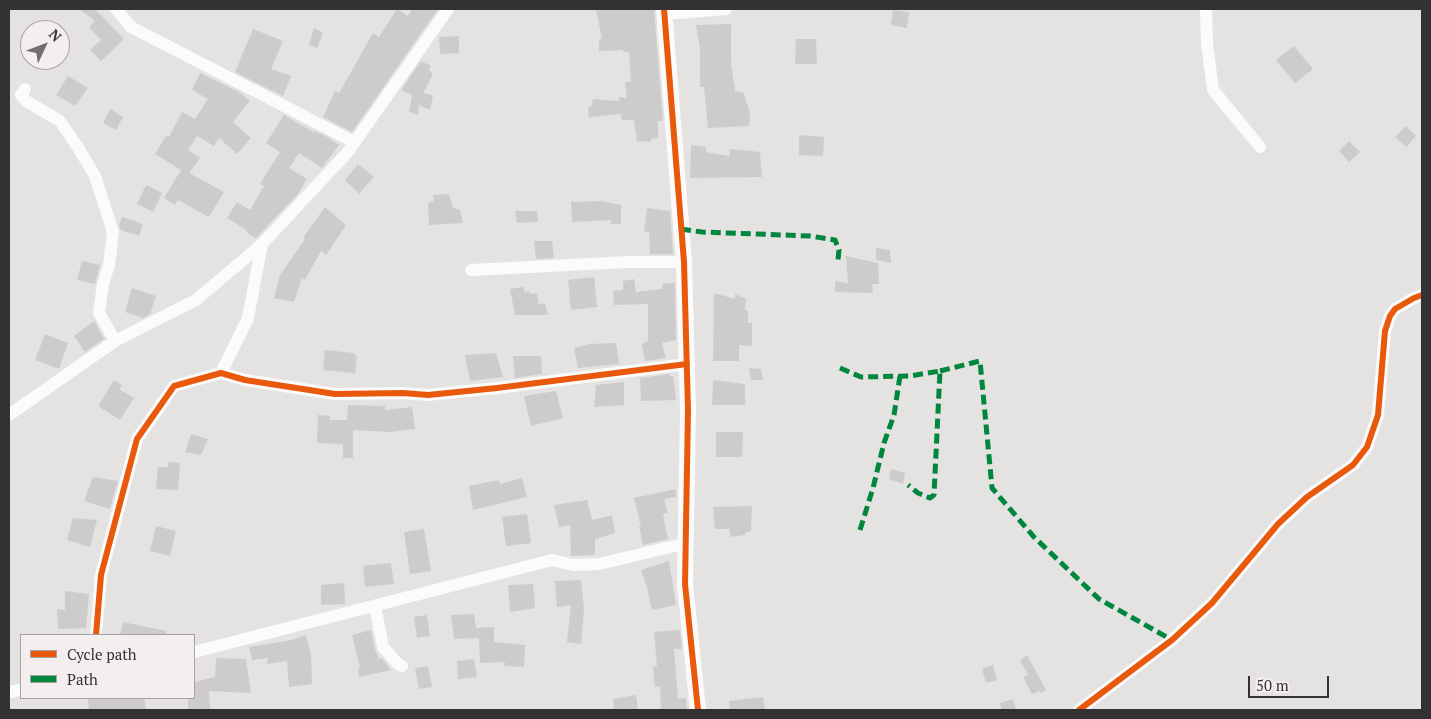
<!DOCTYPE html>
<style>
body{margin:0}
#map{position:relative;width:1431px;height:719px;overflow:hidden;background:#e5e2e2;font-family:"PT Serif",serif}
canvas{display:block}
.frame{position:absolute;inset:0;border:10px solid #333131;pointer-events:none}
.legend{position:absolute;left:20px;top:634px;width:175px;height:65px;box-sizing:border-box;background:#f4eeee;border:1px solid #a7a2a2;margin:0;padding:6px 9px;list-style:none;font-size:15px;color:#333131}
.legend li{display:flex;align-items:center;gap:10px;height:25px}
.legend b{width:25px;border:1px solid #a7a2a2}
.north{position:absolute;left:20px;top:20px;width:50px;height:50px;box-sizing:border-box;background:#f4eeee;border:1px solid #a7a2a2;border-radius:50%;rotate:47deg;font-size:14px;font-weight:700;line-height:20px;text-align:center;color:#333131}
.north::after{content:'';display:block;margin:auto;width:18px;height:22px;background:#716f6f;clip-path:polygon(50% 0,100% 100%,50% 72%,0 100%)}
.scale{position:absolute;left:1248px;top:676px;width:81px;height:22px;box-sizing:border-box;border:2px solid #333131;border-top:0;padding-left:6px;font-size:15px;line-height:18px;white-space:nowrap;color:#333131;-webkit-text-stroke:4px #f4eeee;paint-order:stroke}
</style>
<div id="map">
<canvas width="1431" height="719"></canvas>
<div class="frame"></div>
<ul class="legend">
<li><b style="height:6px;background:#e8590c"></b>Cycle path</li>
<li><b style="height:6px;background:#00873e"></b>Path</li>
</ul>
<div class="north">N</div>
<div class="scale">50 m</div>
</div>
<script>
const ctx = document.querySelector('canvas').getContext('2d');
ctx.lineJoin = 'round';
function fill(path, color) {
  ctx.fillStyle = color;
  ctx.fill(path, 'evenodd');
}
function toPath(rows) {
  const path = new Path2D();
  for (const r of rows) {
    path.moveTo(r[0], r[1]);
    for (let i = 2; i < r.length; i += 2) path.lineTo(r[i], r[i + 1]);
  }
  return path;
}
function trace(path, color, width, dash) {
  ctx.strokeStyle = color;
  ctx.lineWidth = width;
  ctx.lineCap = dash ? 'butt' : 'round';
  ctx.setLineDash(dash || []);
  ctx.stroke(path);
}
fill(toPath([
 [79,9,95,9,124,39,101,61,90,50,101,40,89,27,95,21],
 [397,9,408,16,412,9,438,9,352,132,323,117,335,91,339,93,373,33,379,37],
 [596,9,654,9,663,121,658,121,658,138,651,139,651,142,637,141,634,120,622,120,621,114,589,117,588,108,592,105,593,99,619,101,619,97,627,98,625,82,631,82,629,52,623,52,623,50,599,51,599,39,602,39],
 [893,10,909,12,907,28,891,25],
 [731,24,731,63,735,91,743,92,750,112,749,126,708,128,704,87,700,87,700,49,696,25],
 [314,28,323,33,317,48,309,45],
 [253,29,283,41,271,69,291,76,283,96,235,72],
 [459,36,459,53,440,54,439,37],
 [796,39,816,39,817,64,795,64],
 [1294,46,1313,69,1295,83,1276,60],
 [421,61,431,66,429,70,433,74,423,93,433,95,430,110,419,105,418,115,409,112,412,95,401,90],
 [200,73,239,92,250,101,233,122,251,138,237,154,219,138,214,146,197,136,188,150,200,158,189,173,224,192,209,217,178,200,175,205,164,198,181,170,155,154,166,136,169,137,182,112,195,119,208,99,192,90],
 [68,76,88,88,75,106,56,95],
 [110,109,123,117,116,130,103,123],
 [284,115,315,133,315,131,327,137,339,145,322,168,299,153,289,168,307,179,297,195,256,238,246,232,247,230,227,218,237,202,250,210,264,186,260,184,280,152,266,143],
 [1406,126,1416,136,1406,147,1395,137],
 [799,135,824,137,823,156,799,155],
 [1349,141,1360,152,1349,162,1339,151],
 [691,145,706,147,706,152,730,156,729,149,760,152,762,177,690,178],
 [358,164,374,177,359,194,345,180],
 [146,185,162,193,153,212,137,204],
 [449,194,453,208,460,210,463,223,429,225,428,203,434,201,433,195],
 [601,201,621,205,621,224,611,224,611,220,572,222,571,202],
 [325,207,346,225,326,255,321,251,305,280,302,278,294,302,274,298,280,275,305,239,303,238],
 [647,208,670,211,673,254,650,254,649,232,644,232],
 [515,211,537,211,538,222,517,223],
 [122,217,143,224,139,236,121,230,119,225],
 [534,241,552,241,554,258,536,259],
 [876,248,890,250,891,263,876,260],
 [846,256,878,263,879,284,872,284,873,293,835,292,835,281,848,283],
 [82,261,100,265,95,284,77,280],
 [594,277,597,307,571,310,568,280],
 [634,279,636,292,662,289,662,284,675,283,676,340,662,343,666,358,645,361,642,344,648,341,648,304,614,305,613,291,623,290,623,281],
 [524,287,525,293,529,291,530,294,537,293,539,304,545,303,548,315,515,315,510,289],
 [132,288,156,296,150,314,143,318,125,312],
 [714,293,735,299,735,294,746,299,745,310,748,311,748,323,752,323,752,346,739,345,739,361,713,361],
 [94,321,104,339,85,352,74,336],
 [45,334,68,343,59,369,35,360],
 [616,343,619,364,578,368,574,348,590,344],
 [325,350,353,353,357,356,355,373,323,370],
 [496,353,503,377,470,381,465,355],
 [513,356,541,356,542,374,515,378],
 [749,368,761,369,763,380,751,380],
 [670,374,670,376,673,376,676,400,641,401,640,378],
 [114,380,122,385,119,389,134,398,120,420,98,406],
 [713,380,745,384,745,405,712,405],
 [624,382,624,405,594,407,596,385],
 [556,391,563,418,531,426,524,396],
 [348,405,385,406,385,410,412,407,415,429,390,432,353,430,353,458,343,458,343,444,317,443,318,415,330,416,330,420,347,420],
 [716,432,743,432,742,457,716,457],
 [191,434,208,439,201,455,185,452],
 [168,462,180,463,178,490,156,489,158,467,168,467],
 [891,469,905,473,903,484,889,479],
 [93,477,118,481,110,509,84,501],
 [522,478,527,497,473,510,469,486,499,480,500,484],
 [676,489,676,497,664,499,668,513,663,514,668,539,643,545,639,526,641,526,634,498],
 [587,500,592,520,612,515,615,533,595,539,595,555,571,556,570,525,559,527,554,505],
 [752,506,751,531,745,533,745,535,731,537,729,529,715,529,713,507],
 [527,514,531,543,506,546,502,517],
 [73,518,97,520,90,547,67,540],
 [156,526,176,531,170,556,150,551],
 [424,529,431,571,410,574,404,532],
 [669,561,676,605,652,610,647,587,641,570],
 [391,563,394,584,365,587,363,566],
 [581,580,584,608,581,644,567,642,571,605,557,607,555,581],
 [344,583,345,604,321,605,321,585],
 [533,584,535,608,510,612,508,585],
 [65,591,89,594,86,628,58,629,57,609,65,610],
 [474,614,476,628,494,627,494,642,525,645,524,667,504,666,505,662,480,663,479,638,454,639,451,615],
 [427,615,430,636,417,638,414,617],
 [123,622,166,631,166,635,120,635],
 [371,630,375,649,379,659,382,658,391,670,359,677,358,669,360,668,352,635],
 [680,630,682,649,674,649,678,699,686,698,687,710,661,710,660,686,655,687,653,666,657,666,654,632],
 [306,635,311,655,312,684,289,687,287,661,267,664,268,658,252,660,249,647,292,640],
 [1027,655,1046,690,1041,693,1039,691,1032,694,1023,677,1028,674,1020,661],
 [216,658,246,659,251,693,209,691,210,710,188,710,188,698,194,698,194,682,215,677],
 [474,659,477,677,458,679,457,661],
 [993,665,997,680,986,683,982,669],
 [428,666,432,687,419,689,415,668],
 [636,695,638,710,614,710,613,699],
 [763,697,765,710,730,710,729,701],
 [88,698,144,698,146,710,89,710],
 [1013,699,1016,710,1002,710,1000,703]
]), '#cecbcc');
trace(toPath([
 [116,9,131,27,354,142],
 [1206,9,1207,44,1213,90,1260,147],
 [665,14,726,9],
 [25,89,21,95,26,101,60,121,79,149,95,176,113,232,109,265,103,284,99,313,115,341],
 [471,270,627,262,684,262],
 [221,373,248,318,262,244,347,153,448,9],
 [9,415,115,341,196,300,262,244],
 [375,606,383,647,398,664,402,666],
 [96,635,101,575,137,439,174,386,221,373,245,380,335,394,403,393,428,395,497,388,687,364],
 [194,652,552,560,573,565,599,564,687,543],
 [9,692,21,690],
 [1079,710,1172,640,1212,603,1278,524,1307,497,1353,465,1367,447,1378,415,1385,331,1390,316,1395,309,1414,298,1422,295]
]), '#fbfbfb', 12);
trace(toPath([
 [664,9,684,262,688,410,685,584,698,710]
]), '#fbfbfb', 16);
trace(toPath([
 [681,229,702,232,810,236,835,240,839,250,838,260],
 [840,368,861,377,910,376,940,371,934,495,930,498,918,493,908,485],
 [940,371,980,361,992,488,1034,537,1099,599,1172,640],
 [860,530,873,488,884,443,894,415,900,376]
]), '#00873e', 5, [10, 5]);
trace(toPath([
 [664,9,684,262,688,410,685,584,698,710],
 [96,635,101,575,137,439,174,386,221,373,245,380,335,394,403,393,428,395,497,388,687,364],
 [1079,710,1172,640,1212,603,1278,524,1307,497,1353,465,1367,447,1378,415,1385,331,1390,316,1395,309,1414,298,1422,295]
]), '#e8590c', 6);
</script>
